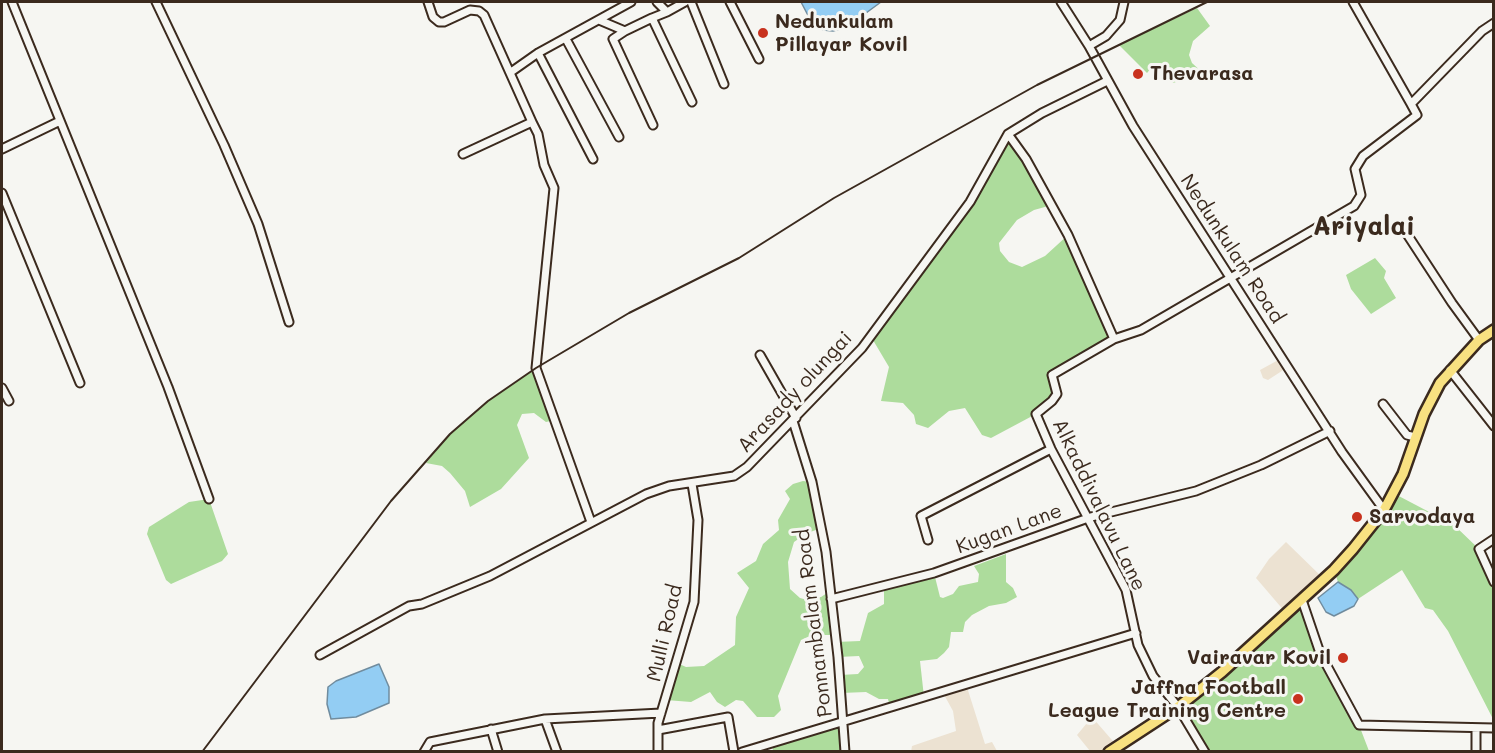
<!DOCTYPE html>
<style>
body{margin:0}
#map{position:relative;width:1495px;height:753px;overflow:hidden;background:#f6f6f2;font-family:Mali,sans-serif}
canvas{display:block}
.frame{position:absolute;inset:0;border:3px solid #3b2a1e;pointer-events:none}
</style>
<div id="map">
<canvas width="1495" height="753"></canvas>
<div class="frame"></div>
</div>
<script>
const ctx = document.querySelector('canvas').getContext('2d');
ctx.lineJoin = 'round';
function fill(path, color) {
  ctx.fillStyle = color;
  ctx.fill(path, 'evenodd');
}
function toPath(rows) {
  const path = new Path2D();
  for (const r of rows) {
    path.moveTo(r[0], r[1]);
    for (let i = 2; i < r.length; i += 2) path.lineTo(r[i], r[i + 1]);
  }
  return path;
}
function trace(path, color, width, dash) {
  ctx.strokeStyle = color;
  ctx.lineWidth = width;
  ctx.lineCap = dash ? 'butt' : 'round';
  ctx.setLineDash(dash || []);
  ctx.stroke(path);
}
function drawText(font, color, halo, rows, align = 'center') {
  ctx.font = font + ' Mali,sans-serif';
  ctx.lineWidth = 6;
  ctx.setLineDash([]);
  ctx.textBaseline = 'middle';
  ctx.strokeStyle = halo;
  ctx.fillStyle = color;
  for (const [text, x, y, turn = 0] of rows) {
    ctx.save();
    ctx.translate(x, y);
    ctx.rotate((+turn || 0) * Math.PI / 180);
    ctx.textAlign = isNaN(turn) ? turn : align;
    if (halo) ctx.strokeText(text, 0, 0);
    ctx.fillText(text, 0, 0);
    ctx.restore();
  }
}
fill(toPath([
 [1282,358,1288,367,1268,380,1263,378,1260,370],
 [1286,542,1324,579,1286,613,1256,578,1269,559],
 [966,684,985,744,992,742,997,751,911,752,912,746,956,731,953,711,942,691],
 [1092,717,1118,747,1109,751,1090,751,1077,735]
]), '#ece2d2');
fill(toPath([
 [1197,8,1210,26,1193,41,1189,55,1192,63,1203,73,1173,83,1165,69,1153,66,1147,73,1119,45],
 [1008,134,1052,205,1034,210,1017,220,999,243,1000,251,1009,262,1022,267,1045,256,1068,235,1114,339,1052,375,1057,394,1036,414,991,438,982,435,965,408,949,411,928,428,916,424,914,415,903,403,881,401,889,367,870,335,970,202],
 [1375,258,1386,271,1384,278,1396,298,1371,314,1351,289,1346,275],
 [536,368,555,420,546,422,534,413,522,414,517,425,529,458,501,489,470,507,465,491,450,473,442,466,426,463,450,434,488,401],
 [803,481,812,482,822,532,816,530,807,533,794,542,788,562,790,589,800,598,807,600,821,597,830,591,835,635,812,635,801,640,778,696,781,710,774,717,757,717,743,701,736,700,725,707,717,702,710,692,691,702,666,700,677,663,686,667,704,666,735,645,736,617,749,588,737,573,756,561,763,544,779,530,778,520,790,499,785,491,793,484],
 [1393,493,1454,525,1479,549,1493,582,1493,719,1448,631,1433,610,1425,608,1402,570,1358,599,1351,590,1338,582,1334,570],
 [209,499,228,554,222,561,171,584,166,580,147,534,149,527,189,502],
 [1006,554,1006,582,1013,588,1017,597,1006,603,989,606,972,615,965,622,963,632,951,632,949,647,944,653,937,659,920,661,924,697,890,708,888,699,879,699,866,692,841,693,840,675,858,674,864,667,859,656,838,657,836,642,860,641,868,613,884,604,884,586,934,573,940,597,943,598,953,594,959,586,978,582,979,574,974,566],
 [1302,600,1320,653,1359,725,1369,751,1205,751,1178,707],
 [842,722,845,751,773,751,772,743]
]), '#addc9c');
const water = toPath([
 [801,2,881,2,847,27,833,31,823,30,812,23,801,2],
 [1338,582,1351,590,1358,599,1354,606,1334,616,1326,612,1318,598,1338,582],
 [379,664,389,687,389,703,356,717,331,719,327,704,328,687,336,681,379,664]
]);
fill(water, '#93cdf3');
trace(water, '#708c9e', 1.5);
const minor = toPath([
 [12,2,168,387,209,499],
 [156,2,224,145,258,224,289,322],
 [428,2,433,17,439,22,444,22,470,10,479,11,484,15,532,122],
 [657,2,667,12,685,2],
 [691,2,724,84],
 [730,2,759,59],
 [1061,2,1089,46,1133,126,1342,452,1384,510],
 [1353,2,1411,104],
 [667,12,652,18,692,102],
 [599,20,625,31,652,18],
 [625,31,613,39,653,125],
 [566,39,619,137],
 [1089,46,1106,36,1120,20,1124,2],
 [538,53,593,159],
 [511,72,538,53,631,2],
 [1008,134,1026,159,1068,235,1114,339],
 [2,149,60,121],
 [463,154,532,122,538,134,544,165,554,188,536,368,591,522],
 [2,193,80,383],
 [1405,231,1452,303,1479,340],
 [760,355,796,418],
 [1450,370,1494,426],
 [2,388,9,401],
 [1383,404,1407,435,1415,437],
 [793,421,812,482,826,552,838,657,845,752],
 [1494,539,1479,549,1494,582],
 [928,540,921,516,1051,449],
 [831,599,934,573,1091,517,1196,491,1261,465,1330,431],
 [1302,600,1320,653,1359,725,1494,728],
 [320,655,409,606,422,604,490,576,646,494,669,486,734,476,747,467,862,348,970,202,1008,134,1042,113,1107,81],
 [545,719,557,752],
 [1476,728,1476,752],
 [491,729,498,752],
 [658,730,728,717,734,752],
 [424,752,430,742,545,719,661,713],
 [658,752,658,723,694,602,698,520,692,484],
 [742,752,1136,633],
 [1205,752,1178,707,1153,676,1138,645,1126,590,1051,449,1036,414,1052,401,1057,394,1052,375,1114,339,1141,330,1354,206,1361,195,1355,169,1363,156,1417,115,1411,104,1482,31,1494,23]
]);
const highway = toPath([
 [1109,752,1178,707,1222,672,1334,570,1353,549,1384,510,1403,474,1424,414,1440,383,1479,340,1494,330]
]);
trace(minor, '#3b2a1e', 11);
trace(highway, '#3b2a1e', 14);
trace(minor, '#f6f6f2', 7);
trace(highway, '#f8e181', 9);
trace(toPath([
 [202,752,391,501,450,434,488,401,536,368,629,313,739,258,834,198,1037,85,1207,2]
]), '#3b2a1e', 2);
for (const [x, y, r, color] of [
 [763,33,6,"#c8321e"],
 [1138,74,6,"#c8321e"],
 [1357,517,6,"#c8321e"],
 [1343,658,6,"#c8321e"],
 [1298,699,6,"#c8321e"]
]) {
  const dot = new Path2D();
  dot.arc(x, y, r, 0, 2 * Math.PI);
  ctx.fillStyle = color;
  ctx.fill(dot);
  trace(dot, '#f6f6f2', 2);
}
drawText('bold 20px', '#3b2a1e', '#f6f6f2', [
 ["Nedunkulam",775,22],
 ["Pillayar Kovil",775,45],
 ["Thevarasa",1150,74],
 ["Sarvodaya",1369,517],
 ["Vairavar Kovil",1331,658,"right"],
 ["Jaffna Football",1286,688,"right"],
 ["League Training Centre",1286,711,"right"]
], 'left');
drawText('20px', '#3b2a1e', '#f6f6f2', [
 ["Nedunkulam Road",1232,249,57],
 ["Arasady olungai",795,392,-47],
 ["Alkaddivalavu Lane",1099,505,64],
 ["Kugan Lane",1009,529,-20],
 ["Ponnambalam Road",814,623,-97],
 ["Mulli Road",665,633,-77]
]);
drawText('bold 26px', '#3b2a1e', '#f6f6f2', [
 ["Ariyalai",1364,227]
]);
</script>
